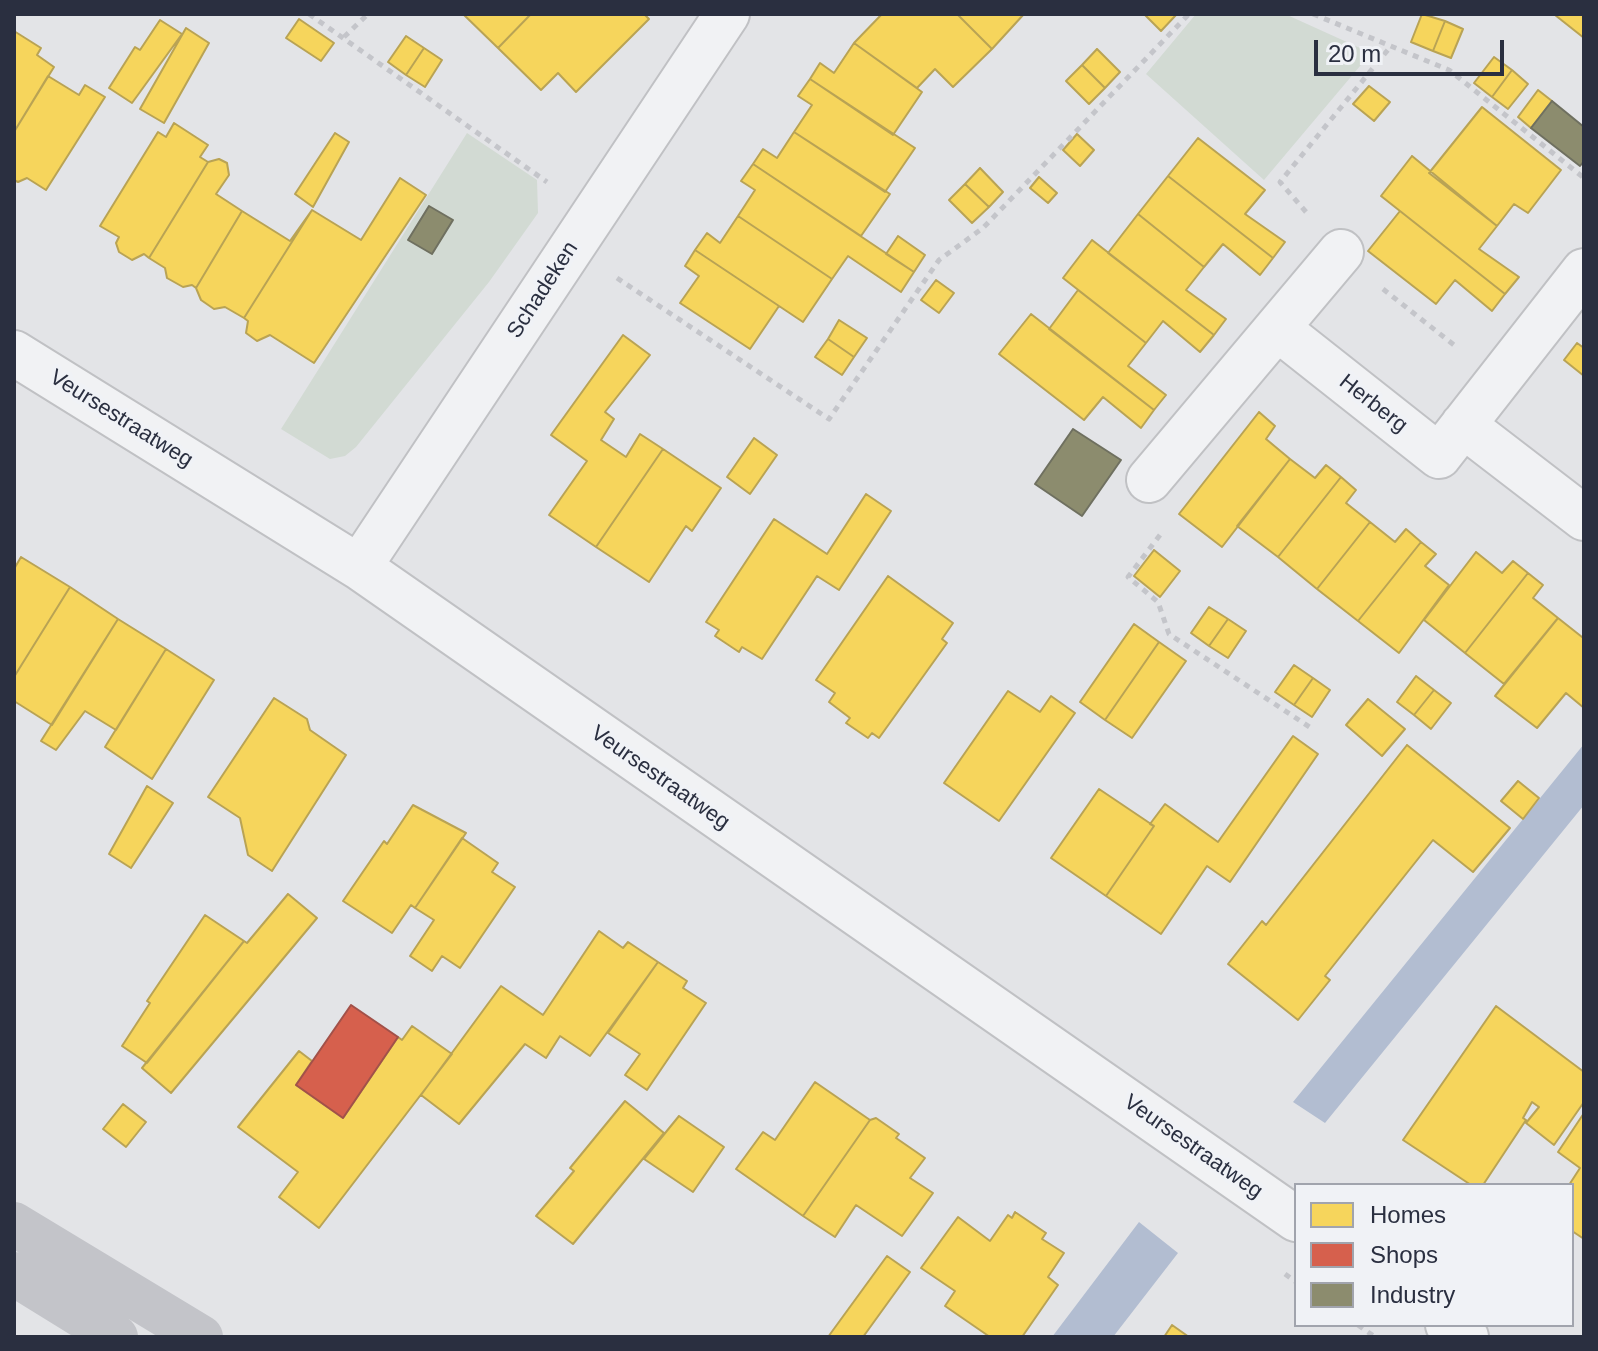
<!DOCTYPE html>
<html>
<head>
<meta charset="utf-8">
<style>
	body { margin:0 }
	#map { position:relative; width:1598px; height:1351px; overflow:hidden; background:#e3e4e7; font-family:Arial,sans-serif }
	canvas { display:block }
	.frame { position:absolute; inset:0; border:16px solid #2a2f40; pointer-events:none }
	.legend { position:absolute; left:1294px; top:1183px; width:280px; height:144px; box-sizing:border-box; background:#f0f2f6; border:2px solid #a1a4ad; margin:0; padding:10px 14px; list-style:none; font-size:24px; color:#2a2f40 }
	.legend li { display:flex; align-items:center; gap:16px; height:40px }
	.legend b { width:40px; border:2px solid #a1a4ad }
	.scale { position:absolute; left:1314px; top:40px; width:190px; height:36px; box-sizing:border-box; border:4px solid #2a2f40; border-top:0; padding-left:10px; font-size:24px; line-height:28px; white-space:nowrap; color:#2a2f40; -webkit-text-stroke:6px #f0f2f6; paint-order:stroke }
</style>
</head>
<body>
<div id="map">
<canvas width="1598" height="1351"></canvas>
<div class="frame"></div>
<ul class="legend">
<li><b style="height:22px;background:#f6d55c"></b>Homes</li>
<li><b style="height:22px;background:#d6604d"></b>Shops</li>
<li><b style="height:22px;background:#8c8c6e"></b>Industry</li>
</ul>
<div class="scale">20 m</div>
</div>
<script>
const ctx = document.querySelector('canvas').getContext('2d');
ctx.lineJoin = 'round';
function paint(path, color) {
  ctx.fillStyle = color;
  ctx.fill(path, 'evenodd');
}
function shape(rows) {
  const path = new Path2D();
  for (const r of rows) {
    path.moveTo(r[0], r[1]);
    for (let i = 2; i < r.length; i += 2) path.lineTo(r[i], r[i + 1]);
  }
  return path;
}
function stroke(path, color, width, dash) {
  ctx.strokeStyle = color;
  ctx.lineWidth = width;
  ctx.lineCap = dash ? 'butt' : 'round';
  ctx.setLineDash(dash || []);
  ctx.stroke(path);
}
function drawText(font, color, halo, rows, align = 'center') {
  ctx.font = font + ' Arial,sans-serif';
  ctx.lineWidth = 8;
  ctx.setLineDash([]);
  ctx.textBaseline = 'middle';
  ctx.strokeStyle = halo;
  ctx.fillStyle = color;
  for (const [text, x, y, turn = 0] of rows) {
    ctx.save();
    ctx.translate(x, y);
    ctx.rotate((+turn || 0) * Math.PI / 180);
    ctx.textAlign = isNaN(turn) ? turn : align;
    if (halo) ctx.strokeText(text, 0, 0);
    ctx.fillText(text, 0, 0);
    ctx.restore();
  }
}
const green = shape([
	[1196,14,1285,14,1371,53,1264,180,1146,74],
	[467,133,537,180,538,213,489,282,356,447,345,456,330,459,281,429]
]);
const water = shape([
	[1584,744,1584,805,1325,1123,1293,1102],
	[1139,1222,1178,1253,1113,1337,1052,1337]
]);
const homes = shape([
	[463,14,531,14,498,48,463,14],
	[531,14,644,14,649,19,576,92,558,73,541,90,498,48,531,14],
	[882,14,957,14,992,49,953,87,935,69,917,88,854,43,882,14],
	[957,14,1024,14,992,49,957,14],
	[1144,14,1175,14,1176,15,1161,31,1144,14],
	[1422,14,1445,21,1433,51,1411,42,1422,14],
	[1584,14,1584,38,1555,15,1555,14,1584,14],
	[299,19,334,43,321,61,286,38,299,19],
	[160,20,182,34,132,103,109,88,135,47,140,50,160,20],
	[1445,21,1463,29,1451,58,1433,51,1445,21],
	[186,28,209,43,164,123,140,109,186,28],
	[14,31,41,48,37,55,54,67,14,132,14,31],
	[406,36,424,48,406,75,388,62,406,36],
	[854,43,922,92,893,135,810,79,820,63,834,73,854,43],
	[424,48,442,60,425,87,406,75,424,48],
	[1097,49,1120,72,1105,88,1082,65,1097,49],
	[1494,57,1512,70,1492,97,1474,83,1494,57],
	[1082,65,1105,88,1089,104,1066,81,1082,65],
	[1512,70,1528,84,1508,109,1492,97,1512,70],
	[48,76,79,95,85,85,105,97,46,190,27,178,18,182,14,180,14,132,48,76],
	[810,79,915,148,885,192,794,132,812,105,798,96,810,79],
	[1369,86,1390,102,1374,121,1353,104,1369,86],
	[1538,90,1552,101,1531,128,1518,117,1538,90],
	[1482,107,1561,170,1528,213,1514,204,1497,226,1429,173,1482,107],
	[174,123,208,145,200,157,208,162,149,258,144,254,132,260,119,252,116,243,119,237,100,226,158,132,166,137,174,123],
	[794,132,890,194,861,236,753,164,763,149,777,158,794,132],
	[335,133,349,142,313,207,295,194,335,133],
	[1077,134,1094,150,1080,166,1063,150,1077,134],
	[1198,138,1265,190,1245,214,1285,242,1273,258,1168,176,1198,138],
	[1412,156,1497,226,1479,249,1519,277,1505,294,1381,196,1412,156],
	[219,159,227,163,229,175,216,194,242,211,196,288,192,285,183,287,167,278,165,268,149,258,208,162,219,159],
	[753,164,914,272,901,292,848,256,832,279,738,216,755,190,741,181,753,164],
	[980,168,1003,192,989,207,965,184,980,168],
	[1168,176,1273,258,1260,275,1223,244,1204,267,1138,214,1168,176],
	[1039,177,1057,193,1048,203,1030,188,1039,177],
	[400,178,426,195,314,363,270,335,257,341,246,333,248,321,244,318,312,210,361,240,400,178],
	[965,184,989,207,972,223,949,200,965,184],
	[312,210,244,318,225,307,214,309,201,300,196,288,242,211,290,241,312,210],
	[1400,211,1505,294,1492,311,1455,280,1436,304,1368,251,1400,211],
	[1138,214,1204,267,1186,290,1226,319,1214,335,1108,253,1138,214],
	[738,216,832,279,803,322,695,250,707,233,720,243,738,216],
	[898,236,925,255,914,272,886,254,898,236],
	[1092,240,1214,335,1200,352,1163,321,1146,343,1063,278,1092,240],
	[695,250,779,306,750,349,680,303,699,276,685,266,695,250],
	[936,280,954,293,939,313,921,300,936,280],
	[1078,290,1146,343,1128,366,1166,395,1154,410,1049,329,1078,290],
	[1031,314,1154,410,1141,428,1103,397,1084,420,999,354,1031,314],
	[839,320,867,338,854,357,828,339,839,320],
	[623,335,650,355,605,412,614,419,601,440,626,457,640,434,663,449,596,547,549,515,587,461,551,435,623,335],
	[828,339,854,357,842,375,815,357,828,339],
	[1577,343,1584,348,1584,376,1564,360,1577,343],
	[1259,412,1275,426,1266,439,1290,459,1222,547,1179,514,1259,412],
	[754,438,777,455,750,494,727,477,754,438],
	[663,449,721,488,692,531,686,526,649,582,596,547,663,449],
	[1290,459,1315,478,1326,465,1341,477,1278,557,1237,526,1290,459],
	[1341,477,1356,490,1346,503,1370,522,1317,589,1278,557,1341,477],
	[866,494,891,511,839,590,817,576,762,659,742,647,739,652,715,636,719,630,706,622,774,519,827,554,866,494],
	[1370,522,1395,542,1406,529,1421,542,1358,621,1317,589,1370,522],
	[1421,542,1436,554,1425,566,1449,585,1399,653,1358,621,1421,542],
	[1154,550,1180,571,1160,597,1134,576,1154,550],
	[1476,552,1502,573,1513,561,1528,573,1465,653,1424,620,1476,552],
	[21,557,70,587,14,677,14,569,21,557],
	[1528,573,1543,585,1533,598,1558,618,1504,684,1465,653,1528,573],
	[888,576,953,623,942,639,947,643,879,738,872,733,868,738,846,723,850,718,829,702,835,693,816,680,888,576],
	[70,587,118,619,52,725,14,701,14,677,70,587],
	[1209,607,1228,619,1209,646,1191,633,1209,607],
	[1558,618,1582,637,1584,635,1584,708,1566,693,1537,728,1495,696,1558,618],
	[118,619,166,649,116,730,85,711,56,750,41,741,118,619],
	[1228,619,1246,631,1228,658,1209,646,1228,619],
	[1134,624,1159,642,1105,720,1080,702,1134,624],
	[1159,642,1186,661,1132,738,1105,720,1159,642],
	[166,649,214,680,152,779,105,747,166,649],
	[1294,665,1313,678,1294,705,1275,692,1294,665],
	[1416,676,1434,690,1414,715,1397,702,1416,676],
	[1313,678,1330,690,1312,717,1294,705,1313,678],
	[1434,690,1451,703,1431,729,1414,715,1434,690],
	[1008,691,1040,712,1051,696,1075,713,999,821,944,783,1008,691],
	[274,698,307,719,310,730,346,755,272,871,248,855,240,818,208,797,274,698],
	[1368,699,1405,729,1382,756,1346,725,1368,699],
	[1293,736,1318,754,1230,882,1207,866,1161,934,1106,896,1154,826,1150,824,1165,804,1218,842,1293,736],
	[1407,745,1510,828,1473,872,1433,840,1325,976,1330,980,1298,1020,1228,964,1262,921,1266,925,1407,745],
	[1518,781,1539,798,1523,819,1501,801,1518,781],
	[147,786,173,803,131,868,109,854,147,786],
	[1099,789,1154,826,1106,896,1051,858,1099,789],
	[413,805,466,833,415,908,411,905,392,933,343,901,384,841,387,844,413,805],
	[462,838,498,863,492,872,515,887,460,968,442,956,432,971,410,956,434,920,415,908,462,838],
	[288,894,317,918,171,1093,142,1068,244,941,247,943,288,894],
	[205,915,244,941,147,1063,122,1046,150,1003,147,1001,205,915],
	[599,931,623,948,628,942,658,962,590,1056,560,1036,546,1058,525,1044,459,1124,421,1095,501,986,543,1015,599,931],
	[658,962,687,981,683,988,706,1003,647,1090,625,1075,640,1054,608,1033,658,962],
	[1496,1006,1584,1072,1584,1102,1554,1145,1526,1123,1539,1107,1532,1102,1523,1118,1526,1120,1483,1185,1471,1185,1403,1140,1496,1006],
	[412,1026,452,1054,319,1228,279,1197,298,1172,238,1127,299,1051,312,1061,296,1085,343,1118,398,1037,402,1040,412,1026],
	[815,1082,870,1120,803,1216,736,1169,763,1132,775,1140,815,1082],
	[625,1101,664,1133,573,1244,536,1216,574,1171,570,1168,625,1101],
	[123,1104,146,1122,126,1147,103,1129,123,1104],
	[1584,1113,1584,1239,1572,1231,1572,1185,1569,1185,1580,1168,1558,1152,1584,1113],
	[679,1116,724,1147,693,1192,644,1159,679,1116],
	[876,1118,899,1134,896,1138,925,1158,910,1178,933,1193,902,1236,856,1205,835,1237,803,1216,870,1120,876,1118],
	[1015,1212,1046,1233,1042,1239,1064,1253,1048,1277,1058,1285,1022,1337,990,1337,945,1306,955,1291,921,1268,958,1217,990,1241,1008,1215,1012,1218,1015,1212],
	[887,1256,910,1272,863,1337,828,1337,887,1256],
	[1172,1325,1189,1337,1164,1337,1172,1325]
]);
const shops = shape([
	[351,1005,398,1037,343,1118,296,1085,351,1005]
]);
const industry = shape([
	[1552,101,1584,127,1584,161,1580,166,1531,128,1552,101],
	[429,206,453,220,432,254,408,240,429,206],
	[1073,429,1121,460,1082,516,1035,484,1073,429]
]);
const path = shape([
	[309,14,547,182],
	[1313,14,1449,70,1584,178],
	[344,37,368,14],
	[1306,212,1280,182,1391,46],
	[617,278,829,419,939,260,983,228,1189,14],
	[1383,289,1454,345],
	[1160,535,1128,577,1158,602,1169,634,1311,728],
	[1285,1274,1296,1282],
	[1358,1325,1375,1337]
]);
const street = shape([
	[1277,328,1439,456,1584,271],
	[14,353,359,567,1296,1219],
	[1463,425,1584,518],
	[1149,480,1341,252],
	[359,567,727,14],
	[1448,1325,1466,1337]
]);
const secondary = shape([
	[14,1224,201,1337],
	[14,1274,116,1337]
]);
const streetNames = [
	["Schadeken",543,290,-57],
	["Herberg",1373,404,38],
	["Veursestraatweg",121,419,32],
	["Veursestraatweg",660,778,35],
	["Veursestraatweg",1193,1147,35]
];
paint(green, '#d2dad3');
paint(water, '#b2bdd1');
paint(homes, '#f6d55c');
stroke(homes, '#b9a354', 2);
paint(shops, '#d6604d');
stroke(shops, '#a25149', 2);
paint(industry, '#8c8c6e');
stroke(industry, '#6f7060', 2);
stroke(street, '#c0c1c4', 48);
stroke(path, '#c4c5ca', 5, [6, 6]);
stroke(street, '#f1f2f4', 44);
stroke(secondary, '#c3c4c9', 44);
drawText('22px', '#2a2f40', '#f0f2f6', streetNames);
</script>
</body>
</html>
